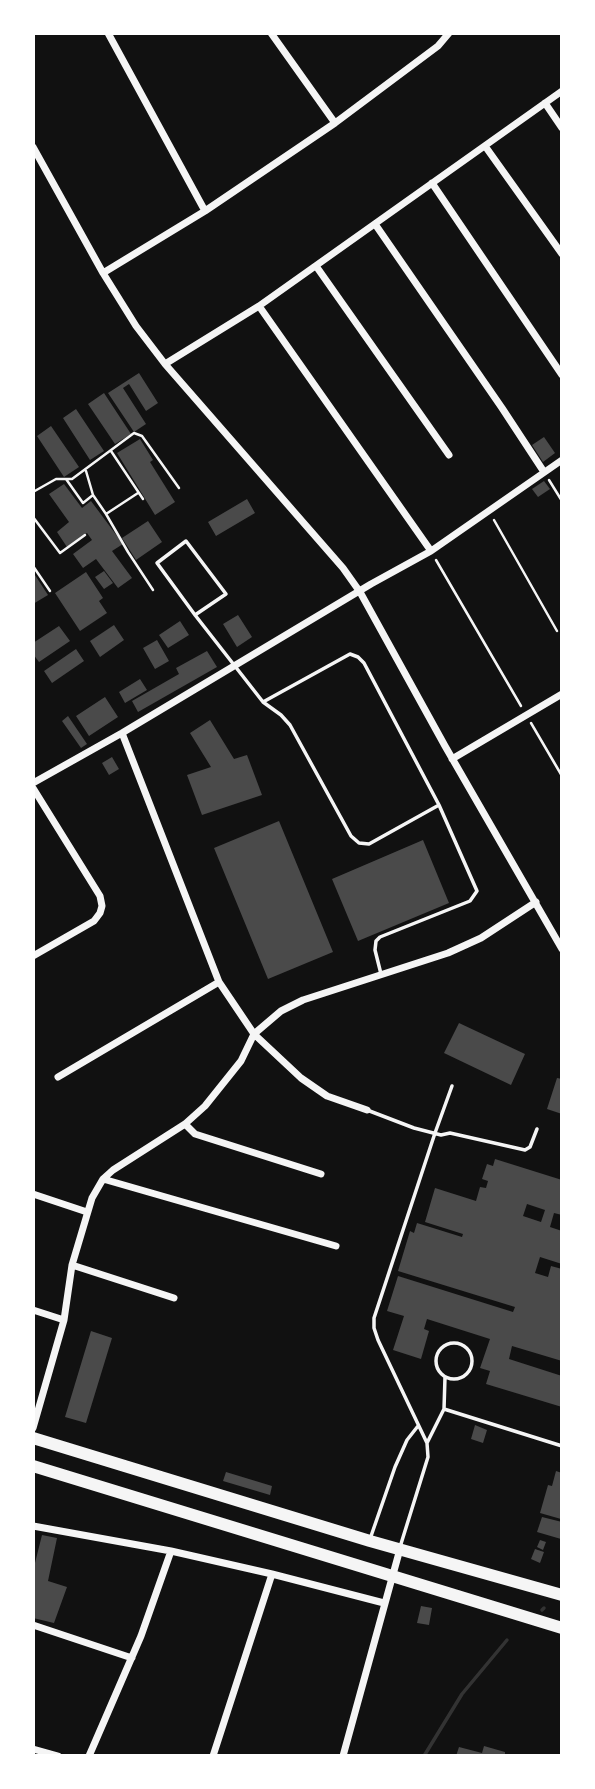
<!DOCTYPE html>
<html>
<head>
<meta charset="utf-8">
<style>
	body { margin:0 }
	#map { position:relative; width:595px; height:1789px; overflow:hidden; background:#111; font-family:"Varela Round",sans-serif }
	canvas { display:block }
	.frame { position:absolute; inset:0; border:35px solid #fff; pointer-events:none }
</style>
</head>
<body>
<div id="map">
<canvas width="595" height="1789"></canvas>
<div class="frame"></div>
</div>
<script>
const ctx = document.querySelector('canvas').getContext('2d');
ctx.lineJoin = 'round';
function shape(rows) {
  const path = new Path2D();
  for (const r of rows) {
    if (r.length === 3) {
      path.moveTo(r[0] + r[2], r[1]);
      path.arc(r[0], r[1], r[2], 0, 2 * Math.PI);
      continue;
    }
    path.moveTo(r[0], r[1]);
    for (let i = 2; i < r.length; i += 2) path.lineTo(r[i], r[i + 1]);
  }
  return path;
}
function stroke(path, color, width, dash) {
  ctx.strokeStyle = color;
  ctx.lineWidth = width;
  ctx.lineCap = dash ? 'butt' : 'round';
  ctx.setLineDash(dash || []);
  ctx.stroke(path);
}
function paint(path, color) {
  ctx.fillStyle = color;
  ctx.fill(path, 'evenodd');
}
const stream = shape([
	[542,1610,544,1608],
	[424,1756,462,1694,507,1640]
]);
const building = shape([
	[139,373,158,403,146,411,129,384,123,388,146,424,134,432,108,393],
	[104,393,131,434,115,444,88,404],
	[76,409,104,451,90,460,63,418],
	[51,426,79,467,64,477,37,436],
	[544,437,555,453,543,462,532,445],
	[140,439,153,460,150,462,175,502,155,515,117,453],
	[544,481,550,489,538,497,532,489],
	[64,484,82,508,91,501,123,544,112,551,132,578,118,588,96,559,83,568,73,554,92,540,87,533,67,547,57,532,69,522,49,494],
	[247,499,255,513,216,536,208,522],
	[148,521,162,542,136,560,122,538],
	[104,571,113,583,104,589,95,577],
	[33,572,48,595,33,604],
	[86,572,103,598,99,601,107,613,80,631,55,593],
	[238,615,252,637,237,647,223,624],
	[180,621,189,635,168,648,159,635],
	[114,625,124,640,100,657,90,641],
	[59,626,70,641,39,662,33,654,33,643],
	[157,640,169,661,155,669,143,648],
	[76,649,84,661,52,683,44,671],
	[207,651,217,667,138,712,132,701,179,674,176,668],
	[140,679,147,690,125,703,119,692],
	[105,697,118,717,89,736,76,716],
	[68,716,87,744,81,748,62,721],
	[210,720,234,759,247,755,262,795,202,815,187,775,211,767,190,733],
	[112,757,119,769,109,775,102,763],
	[279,821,333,952,268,979,214,848],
	[423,840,449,903,358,941,332,879],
	[459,1023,525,1054,511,1085,444,1053],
	[557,1078,562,1079,562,1114,547,1109],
	[495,1159,562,1180,562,1215,554,1213,550,1227,562,1231,562,1264,540,1257,535,1273,548,1277,551,1266,562,1269,562,1361,512,1346,509,1359,562,1376,562,1407,486,1384,490,1371,480,1368,490,1339,427,1319,424,1329,429,1331,421,1359,393,1350,404,1316,387,1311,398,1276,513,1312,515,1307,398,1271,410,1231,414,1233,417,1223,462,1237,463,1234,425,1222,435,1188,476,1201,480,1187,486,1188,488,1181,482,1179,487,1164,493,1166],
	[527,1204,545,1210,541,1222,523,1216],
	[91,1331,112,1338,86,1423,65,1417],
	[475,1425,487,1430,483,1443,471,1439],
	[556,1471,562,1473,561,1519,540,1513,548,1485,552,1486],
	[226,1472,272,1486,270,1495,223,1481],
	[542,1517,562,1522,561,1539,537,1532],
	[42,1535,57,1538,48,1581,67,1587,54,1623,33,1618,33,1571],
	[540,1540,546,1542,543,1550,537,1547],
	[535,1549,544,1552,540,1563,531,1559],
	[421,1606,432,1608,429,1625,417,1623],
	[484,1746,505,1752,505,1756,456,1756,459,1747,482,1753]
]);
const path = shape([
	[111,451,143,499],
	[66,479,83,503,93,495,86,471],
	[549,480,562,501],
	[33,492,56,479,72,479,134,433,142,436,179,488],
	[93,495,106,514,128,552,153,590],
	[106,514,138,493],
	[33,517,60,553,85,535],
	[494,520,557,631],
	[436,560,521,706],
	[33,566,50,591],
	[531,723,562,776]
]);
const service = shape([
	[195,615,226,594,186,541,157,563,195,615,263,702,281,715,290,725,351,836,359,843,369,844,439,805],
	[263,702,350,654,358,657,364,663,439,805,477,891,470,901,380,937,376,941,375,950,381,974],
	[367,1110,414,1128,441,1135,450,1133,525,1150,530,1147,537,1129],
	[454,1361,18],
	[444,1409,562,1446],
	[427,1443,444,1409,445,1377],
	[370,1539,395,1467,407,1440,418,1426],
	[400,1547,428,1457,427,1443,378,1340,374,1328,374,1318,435,1133,452,1086]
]);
const minor = shape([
	[108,33,205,211],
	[271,33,335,123],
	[545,103,562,128],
	[485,146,562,254],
	[33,147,103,273,136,326,165,364,343,568,360,592,445,746,562,949],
	[432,183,562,375],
	[375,224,502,408,544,472],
	[316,266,449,455],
	[103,273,205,211,335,123,438,46,449,33],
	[259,306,431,551],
	[165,364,259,306,562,91],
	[122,733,219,982,254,1034,301,1078,327,1096,367,1110],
	[452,759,562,694],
	[33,783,122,733,371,584,431,551,562,460],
	[33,788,100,896,102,906,100,913,94,921,33,956],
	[58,1077,219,982],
	[185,1124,195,1134,321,1174],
	[103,1179,336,1246],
	[33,1194,87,1212],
	[72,1265,174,1298],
	[33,1310,64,1320],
	[33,1428,64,1320,72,1265,92,1198,103,1179,113,1170,185,1124,205,1106,241,1061,254,1034,281,1011,303,1000,448,953,481,938,536,902],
	[33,1526,171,1551,272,1574,384,1603],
	[33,1625,132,1658],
	[33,1749,58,1756],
	[89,1756,141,1636,171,1551],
	[213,1756,272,1574],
	[343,1756,400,1549]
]);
const primary = shape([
	[33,1438,370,1541,562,1595],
	[33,1466,562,1628]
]);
stroke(stream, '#333', 3.5);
paint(building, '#4a4a4a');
stroke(path, '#f5f5f5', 2.5);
stroke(service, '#f5f5f5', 3.5);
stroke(minor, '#f5f5f5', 7);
stroke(primary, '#f5f5f5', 12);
</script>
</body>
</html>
